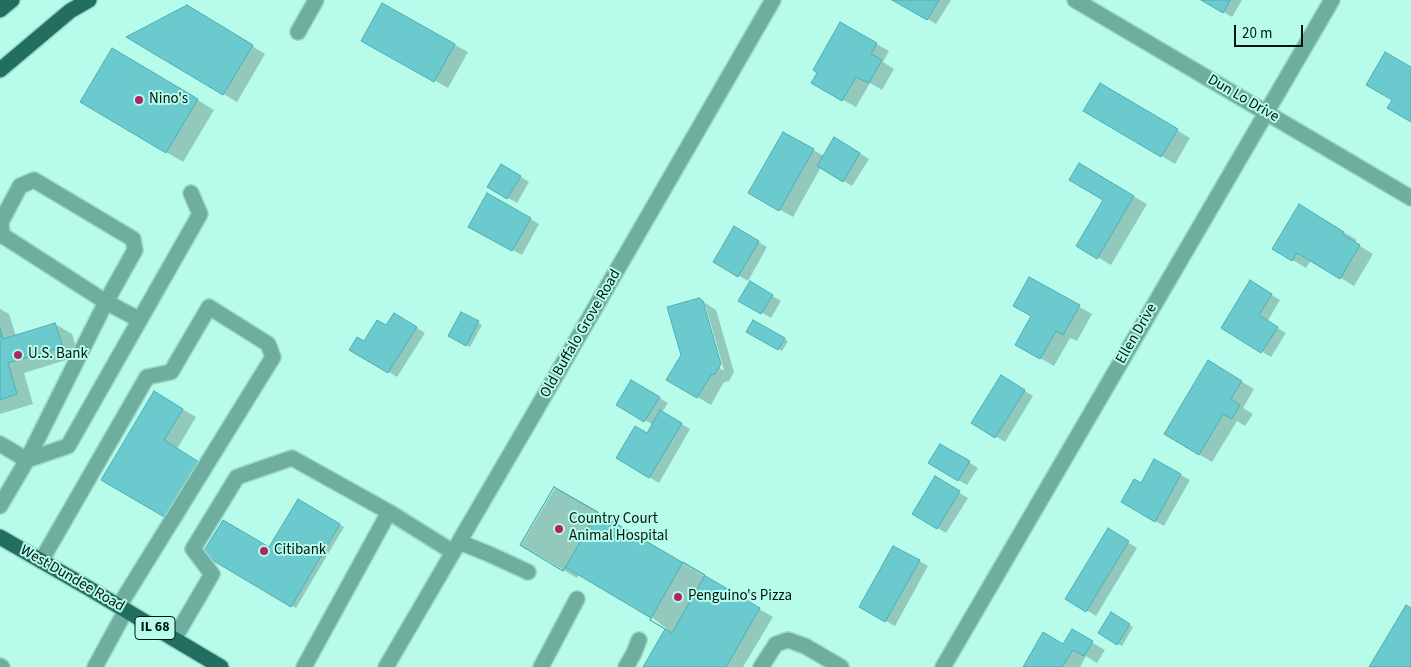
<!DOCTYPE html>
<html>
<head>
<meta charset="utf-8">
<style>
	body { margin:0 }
	#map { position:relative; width:1411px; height:667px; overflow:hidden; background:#b7fceb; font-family:"Source Sans 3",sans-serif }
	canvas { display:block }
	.scale { position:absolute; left:1234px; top:25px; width:69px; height:22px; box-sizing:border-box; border:2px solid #001510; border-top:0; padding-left:6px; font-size:15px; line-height:18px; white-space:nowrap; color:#001510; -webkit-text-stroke:4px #b7fceb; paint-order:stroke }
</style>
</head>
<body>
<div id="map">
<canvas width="1411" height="667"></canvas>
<div class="scale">20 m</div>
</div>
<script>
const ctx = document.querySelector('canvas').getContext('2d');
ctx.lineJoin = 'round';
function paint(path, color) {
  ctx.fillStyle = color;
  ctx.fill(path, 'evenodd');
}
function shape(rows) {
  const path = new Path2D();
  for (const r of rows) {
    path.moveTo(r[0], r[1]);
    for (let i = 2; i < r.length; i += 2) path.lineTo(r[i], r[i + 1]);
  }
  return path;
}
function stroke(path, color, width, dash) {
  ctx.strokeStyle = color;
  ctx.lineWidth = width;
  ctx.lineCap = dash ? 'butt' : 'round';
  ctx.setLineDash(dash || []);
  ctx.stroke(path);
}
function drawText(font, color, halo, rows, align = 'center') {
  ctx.font = font + ' "Source Sans 3",sans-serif';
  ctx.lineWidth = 4;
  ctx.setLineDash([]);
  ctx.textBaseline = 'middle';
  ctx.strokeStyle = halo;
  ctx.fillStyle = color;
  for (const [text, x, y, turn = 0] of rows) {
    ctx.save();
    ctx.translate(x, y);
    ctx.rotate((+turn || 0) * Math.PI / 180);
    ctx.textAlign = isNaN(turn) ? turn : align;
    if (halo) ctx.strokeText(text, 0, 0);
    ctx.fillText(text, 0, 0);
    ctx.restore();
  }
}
const shadow = shape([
	[895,0,951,0,936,24],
	[1203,0,1242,0,1232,17],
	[382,4,468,52,448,88,362,40],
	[201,15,265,54,237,102,129,38],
	[841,24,889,51,883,62,894,69,882,90,870,83,856,107,812,83],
	[130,59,214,110,183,162,82,101],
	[1100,85,1190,138,1175,164,1085,110],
	[784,133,824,156,835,138,869,159,852,186,821,167,793,217,750,193],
	[502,165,529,182,517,203,489,187],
	[1079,165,1147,204,1111,265,1078,246,1105,200],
	[488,194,539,224,522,255,470,226],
	[1313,214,1357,240,1355,243,1373,254,1354,286,1311,260,1306,268,1274,249],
	[734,228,767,247,748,281,714,261],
	[1030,279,1092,314,1077,341,1070,338,1054,366,1017,345,1033,316],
	[1251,282,1280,300,1267,322,1286,333,1271,357,1222,328],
	[751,283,781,301,771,318,740,300],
	[699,299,716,310,734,372,729,381,724,382,711,405,667,379,682,355],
	[703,307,706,307,724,370,721,370],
	[0,309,9,314,16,336,55,324,72,334,79,356,24,373,33,404,0,414],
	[394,314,425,333,397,377,351,349,365,343,386,327],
	[462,314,482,325,470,347,450,335],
	[754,322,788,341,782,351,748,332],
	[1209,362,1254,389,1243,408,1253,414,1245,426,1237,421,1212,462,1165,434],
	[632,381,668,403,662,412,690,429,659,483,617,458,647,435,653,425,618,404],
	[1010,382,1033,396,1005,442,973,422],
	[155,393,196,417,177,449,212,470,180,525,103,479],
	[941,445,978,468,967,485,930,463],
	[1155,461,1190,480,1164,526,1123,502,1141,485],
	[935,478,968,498,946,533,914,514],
	[555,488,773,617,743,667,644,667,667,629,653,618,579,574,577,578,521,545],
	[298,500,344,527,296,608,204,554,270,549],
	[1108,530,1137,548,1096,616,1067,598],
	[894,547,928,566,895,626,861,607],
	[1111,614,1133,627,1122,646,1099,633],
	[1072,631,1105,650,1097,663,1086,656,1080,667,1024,667,1063,645]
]);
const building = shape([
	[892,0,939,0,927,20,892,0],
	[1201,0,1230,0,1223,13,1201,0],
	[382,3,455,44,434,82,361,41,382,3],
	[187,5,253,45,223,95,126,37,187,5],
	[840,22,877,43,871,54,882,60,869,83,856,77,842,101,811,83,817,73,813,70,840,22],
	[112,48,198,99,166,153,80,102,112,48],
	[1385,52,1411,67,1411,122,1387,108,1392,100,1366,85,1385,52],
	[1100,83,1178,129,1161,157,1083,111,1100,83],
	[783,132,814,149,779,211,748,193,783,132],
	[834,137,860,153,843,182,817,166,834,137],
	[1079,163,1134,196,1097,259,1076,246,1103,200,1069,180,1079,163],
	[501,164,521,176,507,199,487,187,501,164],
	[487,193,531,218,512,251,468,227,487,193],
	[1299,204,1344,232,1342,234,1360,245,1340,279,1297,253,1292,261,1272,249,1299,204],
	[734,226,759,241,738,277,713,262,734,226],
	[1029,277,1080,305,1063,335,1056,331,1040,359,1015,345,1031,316,1013,306,1029,277],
	[1250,280,1272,294,1259,315,1278,327,1261,353,1221,328,1250,280],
	[750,281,773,295,761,314,738,301,750,281],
	[699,298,703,301,721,364,715,374,711,375,697,398,666,380,681,355,667,307,699,298],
	[461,312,479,321,466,346,448,336,461,312],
	[394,313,417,327,388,373,349,350,357,337,364,341,377,320,386,325,394,313],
	[753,320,785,338,778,350,746,332,753,320],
	[55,323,63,347,8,363,17,394,0,400,0,328,3,339,55,323],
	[1208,360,1242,381,1231,399,1240,405,1232,419,1223,414,1199,455,1164,434,1208,360],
	[1001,375,1025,390,995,438,971,423,1001,375],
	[631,380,660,397,644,422,616,405,631,380],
	[154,391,183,409,164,440,199,462,166,518,101,480,154,391],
	[660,410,682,423,649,478,616,458,635,426,647,433,660,410],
	[940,444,970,461,958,481,928,463,940,444],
	[1154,459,1181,474,1155,522,1121,502,1134,479,1141,483,1154,459],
	[935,476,960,491,937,529,912,514,935,476],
	[554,487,598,512,563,571,520,545,554,487],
	[554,487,760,608,726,667,643,667,665,629,650,620,651,618,565,567,563,571,520,545,554,487],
	[298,499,340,524,291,607,202,554,223,520,269,547,298,499],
	[1108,528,1129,541,1086,612,1065,599,1108,528],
	[893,546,920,560,885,622,859,607,893,546],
	[683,562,705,575,672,633,650,620,683,562],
	[1406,605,1411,608,1411,667,1369,667,1406,605],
	[1111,612,1130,624,1117,645,1098,633,1111,612],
	[1072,629,1093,641,1084,656,1073,650,1062,667,1023,667,1043,632,1063,644,1072,629]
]);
const minor = shape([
	[1075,0,1411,198],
	[298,32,316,0],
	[2,235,1,222,20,186,34,180,133,239,135,250,106,302,27,460],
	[0,236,2,235,106,302,140,320],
	[0,444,27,460,0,506],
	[27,460,68,446,200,214,191,193],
	[459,542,489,554,528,572],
	[41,561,147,377,171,372,209,307,268,344,273,357,119,606],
	[174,639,212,574,193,549,237,477,292,458,389,512],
	[0,666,2,667],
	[95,667,126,610],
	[304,667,389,512,453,552],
	[386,667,532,417,773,0],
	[541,667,577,599],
	[626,667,634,653,639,640],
	[761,667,776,644,788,640,805,646,841,667],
	[943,667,1332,0]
]);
const major = shape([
	[0,10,12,0],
	[0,70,70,11,89,0],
	[0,537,90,589,221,667]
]);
const markers = [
	[139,100,5,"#af2464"],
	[18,355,5,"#af2464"],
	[559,529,5,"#af2464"],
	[264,551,5,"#af2464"],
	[678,597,5,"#af2464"]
];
const shields = [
	[155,628,40]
];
const shieldNames = [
	["IL 68",155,628]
];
const streetNames = [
	["Dun Lo Drive",1243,99,30],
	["Old Buffalo Grove Road",581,334,-60],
	["Ellen Drive",1137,334,-60],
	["West Dundee Road",72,579,30]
];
const poiNames = [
	["Nino's",149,100],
	["U.S. Bank",28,355],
	["Country Court",569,520],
	["Animal Hospital",569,537],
	["Citibank",274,551],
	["Penguino's Pizza",688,597]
];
paint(shadow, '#0003');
paint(building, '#6bcacd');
stroke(building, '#4eaeb2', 1);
stroke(minor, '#9ad7c8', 18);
stroke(major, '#9ad7c8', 18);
stroke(minor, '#6fae9f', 15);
stroke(major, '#226f61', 15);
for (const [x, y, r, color] of markers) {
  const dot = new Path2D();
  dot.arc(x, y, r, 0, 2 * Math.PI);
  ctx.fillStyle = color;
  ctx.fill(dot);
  stroke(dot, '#b7fceb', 2);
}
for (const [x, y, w] of shields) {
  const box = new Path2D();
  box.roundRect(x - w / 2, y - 11.5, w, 23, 4);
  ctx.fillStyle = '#b7fceb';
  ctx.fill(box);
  stroke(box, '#001510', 1);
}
drawText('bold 14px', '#001510', null, shieldNames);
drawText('15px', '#001510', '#b7fceb', streetNames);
drawText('15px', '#001510', '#b7fceb', poiNames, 'left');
</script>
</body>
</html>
